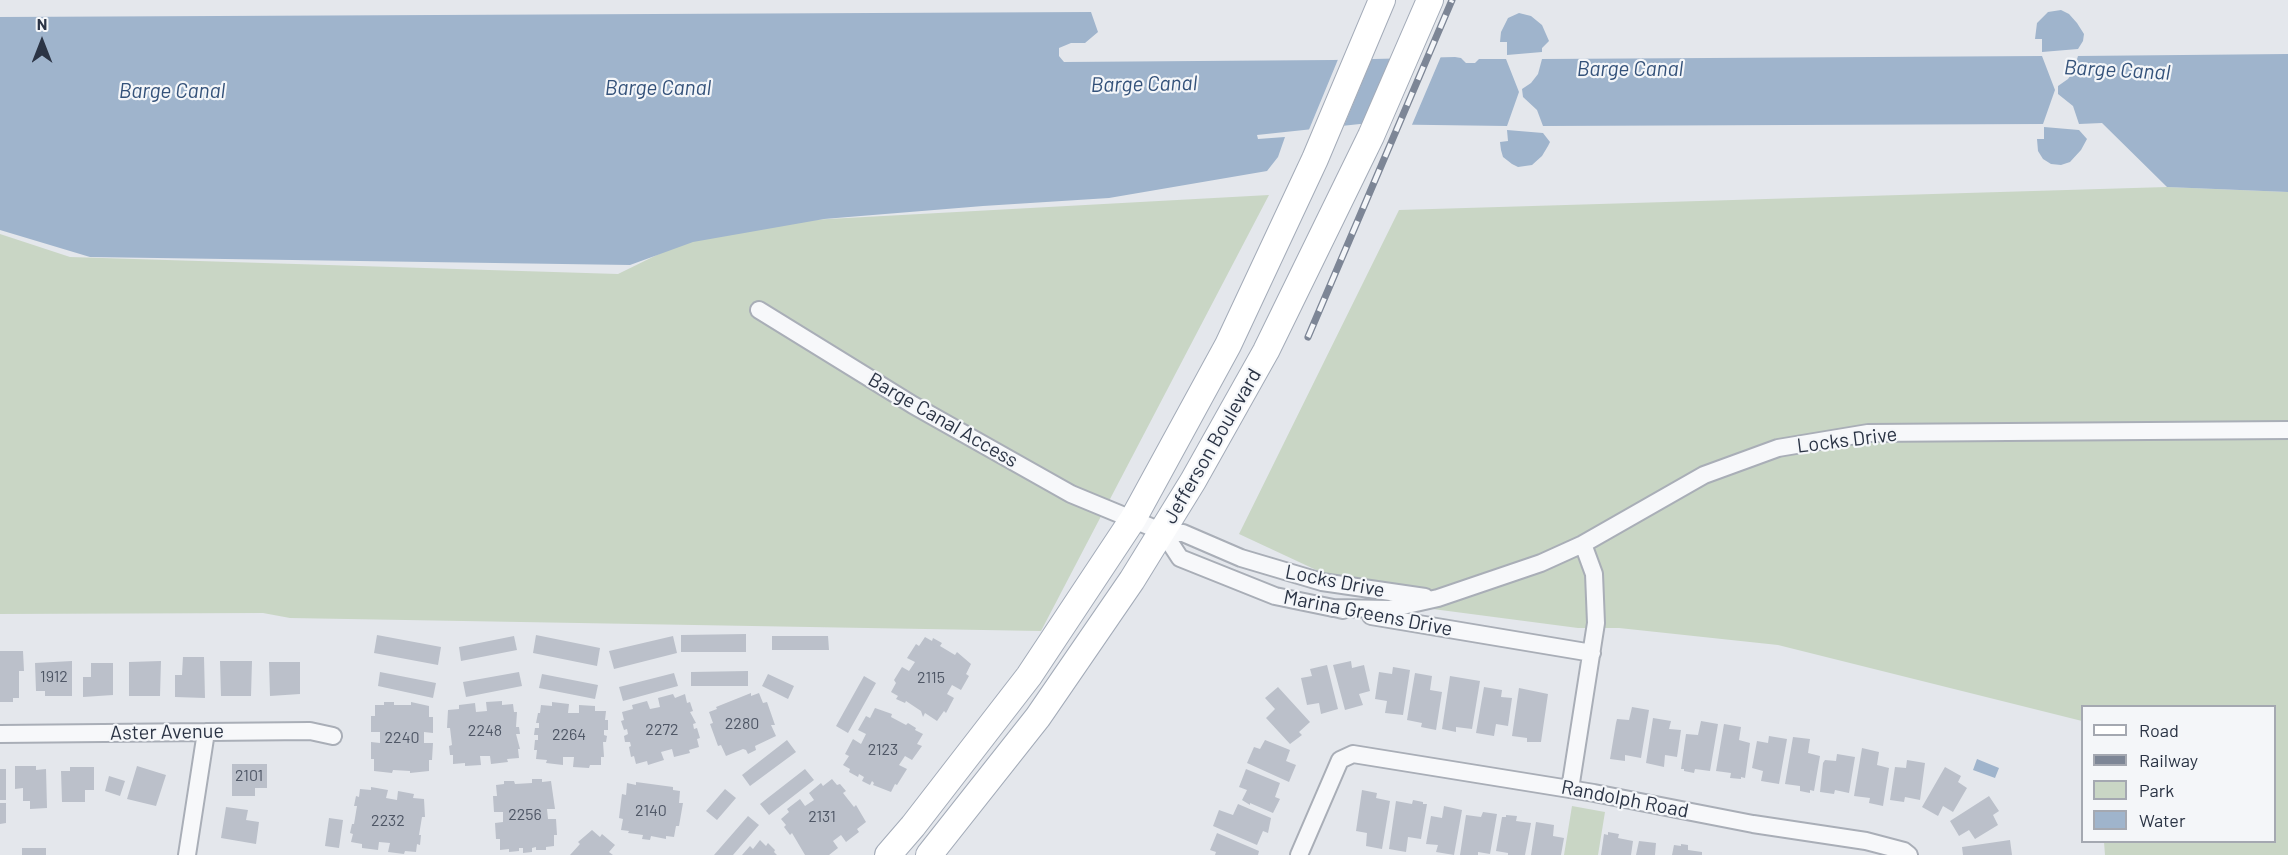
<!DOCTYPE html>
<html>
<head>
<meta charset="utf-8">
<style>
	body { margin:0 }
	#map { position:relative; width:2288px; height:855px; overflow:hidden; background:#e4e7ec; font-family:Barlow,sans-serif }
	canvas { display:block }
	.legend { position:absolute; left:2081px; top:705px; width:195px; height:138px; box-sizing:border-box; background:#f4f6f9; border:2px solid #a4a8b1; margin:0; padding:8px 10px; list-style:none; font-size:18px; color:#2b3445 }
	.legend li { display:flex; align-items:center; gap:12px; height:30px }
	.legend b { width:30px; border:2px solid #a4a8b1 }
	.north { position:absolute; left:12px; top:12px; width:60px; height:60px; -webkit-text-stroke:4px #f4f6f9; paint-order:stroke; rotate:0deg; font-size:16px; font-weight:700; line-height:24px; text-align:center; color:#2b3445 }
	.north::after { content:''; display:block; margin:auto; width:21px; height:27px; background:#2b3445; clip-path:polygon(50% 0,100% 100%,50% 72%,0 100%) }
</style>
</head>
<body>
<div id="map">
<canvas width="2288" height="855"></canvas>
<ul class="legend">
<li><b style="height:8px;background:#fff"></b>Road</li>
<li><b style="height:8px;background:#7d8696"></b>Railway</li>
<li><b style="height:16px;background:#c9d6c5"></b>Park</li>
<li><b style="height:16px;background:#9fb4cc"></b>Water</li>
</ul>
<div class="north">N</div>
</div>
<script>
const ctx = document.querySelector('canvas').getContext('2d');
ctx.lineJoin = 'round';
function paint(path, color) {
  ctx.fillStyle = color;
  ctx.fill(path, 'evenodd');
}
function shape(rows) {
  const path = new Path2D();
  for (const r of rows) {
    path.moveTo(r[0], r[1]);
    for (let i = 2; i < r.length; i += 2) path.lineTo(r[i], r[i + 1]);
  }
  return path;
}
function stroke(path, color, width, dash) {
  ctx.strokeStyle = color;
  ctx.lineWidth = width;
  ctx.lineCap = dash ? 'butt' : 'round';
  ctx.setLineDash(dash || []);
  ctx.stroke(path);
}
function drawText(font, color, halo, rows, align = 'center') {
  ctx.font = font + ' Barlow,sans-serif';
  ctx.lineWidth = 4.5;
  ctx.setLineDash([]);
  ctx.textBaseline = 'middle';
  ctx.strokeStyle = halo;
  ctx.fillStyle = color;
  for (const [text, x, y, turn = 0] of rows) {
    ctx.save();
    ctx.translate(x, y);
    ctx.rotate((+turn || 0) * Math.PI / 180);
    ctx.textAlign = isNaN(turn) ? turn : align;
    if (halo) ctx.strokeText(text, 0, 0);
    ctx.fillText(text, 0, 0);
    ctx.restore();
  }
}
const green = shape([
	[2167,187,2288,192,2288,855,2105,855,2104,842,2274,842,2274,706,2082,706,2082,721,1778,645,1619,628,1578,628,1387,603,1239,534,1399,210],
	[1269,195,1041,631,290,618,263,613,0,614,0,234,70,257,618,274,718,225],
	[1572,806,1605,812,1598,855,1564,855]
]);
const water = shape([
	[2061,10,2069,14,2077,23,2084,34,2083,41,2078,49,2042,52,2042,39,2035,39,2037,23,2048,12],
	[1091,12,1098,32,1085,43,1071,43,1059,48,1059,56,1064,62,1333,60,1455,57,1461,58,1466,63,1475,63,1479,59,1506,59,1519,92,1507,126,1360,124,1257,135,1258,139,1285,137,1278,157,1267,171,1109,198,983,206,824,219,693,242,630,265,90,257,0,230,0,17],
	[1519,13,1531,16,1542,25,1549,41,1542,48,1542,52,1507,55,1507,42,1500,42,1501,32,1508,18],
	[2288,54,2288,192,2167,187,2102,123,2079,124,2073,106,2058,94,2058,86,2068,79,2073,72,2078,56],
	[2042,56,2055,90,2043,124,1543,126,1537,110,1523,97,1522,89,1531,83,1538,74,1542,59],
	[2044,127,2079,130,2087,139,2081,150,2070,162,2061,165,2051,164,2043,159,2038,151,2037,139,2044,139],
	[1507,130,1543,133,1550,142,1548,146,1542,156,1532,165,1518,167,1512,164,1503,157,1501,150,1500,142,1508,141],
	[1977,759,1999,768,1995,778,1973,770]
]);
const pier = shape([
	[1442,54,1411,127,1363,127,1393,56],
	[1373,56,1343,128,1308,132,1339,57]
]);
const building = shape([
	[746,634,746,652,681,652,681,635],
	[377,635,441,647,438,665,374,653],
	[536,635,600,648,597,666,533,653],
	[514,636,517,650,461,661,459,647],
	[673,636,677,653,614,669,609,651],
	[772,636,828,636,829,650,772,650],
	[925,637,932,641,933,638,942,643,940,646,955,655,957,652,971,664,966,674,969,676,961,690,952,685,947,694,954,698,946,713,944,711,937,721,925,713,923,717,921,711,906,701,905,703,896,699,898,696,891,692,896,683,894,680,902,667,909,671,915,662,907,658,916,644,919,646],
	[0,651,23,651,24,671,19,671,19,698,13,698,13,702,0,702],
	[183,657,204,657,205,698,175,697,175,675,182,675],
	[72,661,72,696,45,696,45,691,36,691,35,663],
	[161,661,160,696,129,696,129,662],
	[220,661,252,661,251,696,221,696],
	[1351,661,1352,668,1364,665,1370,691,1359,694,1363,705,1345,710,1333,665],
	[269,662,300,662,300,694,270,696],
	[91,663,113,663,113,695,83,697,83,677,91,677],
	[1327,665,1338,709,1321,714,1319,703,1307,705,1301,678,1312,676,1310,669],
	[1393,667,1410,670,1403,715,1385,713,1387,701,1375,699,1379,672,1392,674],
	[748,671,748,686,691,686,691,672],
	[380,672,436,683,433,698,378,686],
	[519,672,522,686,466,697,463,682],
	[674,673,678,686,623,701,619,687],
	[1415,673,1432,676,1430,690,1442,692,1436,730,1421,727,1422,723,1407,720],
	[542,674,598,685,595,699,539,688],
	[768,674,794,686,788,699,762,686],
	[864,676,876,683,848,733,836,726],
	[1450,676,1480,681,1472,729,1456,727,1456,732,1442,729],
	[1278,687,1310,722,1299,732,1302,735,1290,744,1266,718,1275,709,1265,698],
	[1484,687,1502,690,1501,697,1512,698,1508,726,1496,724,1494,736,1476,733],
	[1519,688,1548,694,1541,742,1527,742,1527,738,1512,736],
	[751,693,751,696,759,693,763,703,767,702,775,725,771,725,776,736,755,746,756,750,748,754,746,750,743,749,726,756,721,745,718,746,710,724,713,723,709,712,717,709,716,707],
	[673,694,675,698,685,694,687,703,690,702,693,711,690,712,696,723,693,724,694,729,697,728,700,738,697,739,699,747,689,750,690,753,674,757,672,749,661,752,664,760,648,765,647,761,636,764,634,756,631,757,629,747,631,746,630,742,625,742,624,736,628,734,627,729,624,730,621,721,624,720,622,712,633,709,632,705,647,701,650,709,660,707,658,698],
	[502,701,502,705,513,704,514,712,517,712,516,727,519,727,520,734,516,734,520,749,518,749,519,758,507,759,508,762,491,764,490,756,480,756,481,765,465,766,465,763,453,764,453,755,450,755,449,746,452,745,450,728,447,728,448,710,459,709,459,705,475,703,476,712,487,711,486,702],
	[384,702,394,702,394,705,411,705,411,702,429,706,429,717,433,717,433,733,424,732,424,743,433,743,432,760,429,760,429,771,410,773,410,771,393,770,392,773,374,771,374,759,371,759,371,742,380,743,380,732,371,732,371,716,375,716,375,705,384,705],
	[552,702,569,704,568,713,579,713,579,705,595,706,595,711,606,711,605,720,608,720,608,730,604,730,604,735,607,736,606,742,603,742,604,757,601,757,601,765,590,765,589,768,573,767,574,757,563,757,563,765,546,763,547,760,536,759,537,750,534,750,535,740,538,740,538,735,534,735,535,728,539,728,539,723,536,723,538,713,540,713,541,705,552,706],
	[1632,707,1649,710,1641,758,1625,755,1625,761,1610,759,1616,723,1617,719,1629,720],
	[875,708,892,714,891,717,906,725,908,723,916,728,915,730,923,734,917,744,922,746,912,760,905,756,899,765,907,769,897,785,895,784,891,792,873,785,874,783,872,781,870,785,862,781,864,777,859,774,858,777,849,772,850,769,843,765,849,756,845,754,853,739,861,744,866,734,858,730,866,716,870,718],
	[1653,718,1671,721,1669,729,1681,730,1677,757,1665,755,1664,767,1646,763],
	[1701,721,1718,724,1710,771,1695,769,1694,773,1684,771,1684,769,1681,769,1686,734,1698,735],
	[1724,724,1741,727,1739,740,1750,743,1745,778,1741,777,1741,779,1730,778,1731,773,1716,771],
	[1769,736,1787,739,1779,784,1761,781,1763,771,1752,768,1757,741,1768,743],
	[1793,737,1810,739,1808,753,1820,756,1814,791,1810,790,1810,793,1800,791,1800,786,1785,784],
	[787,740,796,752,750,786,742,775],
	[1265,740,1290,750,1286,761,1296,765,1289,782,1247,763,1254,747,1260,749],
	[1862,748,1879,752,1877,765,1889,768,1883,806,1869,803,1870,798,1854,796],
	[1837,754,1855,757,1849,793,1835,790,1834,794,1820,792,1823,763,1825,760,1836,761],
	[1907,760,1925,763,1920,800,1905,797,1904,802,1890,800,1895,767,1906,768],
	[232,764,267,764,267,788,255,788,255,796,232,796],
	[15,766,36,766,36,770,46,769,47,808,30,809,30,801,23,801,23,788,15,789],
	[137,766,166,775,156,806,127,799],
	[70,767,94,767,94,790,85,790,85,802,62,802,61,771,70,771],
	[1945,767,1961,776,1958,782,1967,788,1953,812,1943,806,1938,816,1922,807],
	[0,769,6,769,6,800,0,800],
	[805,769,814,780,769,815,760,804],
	[1246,769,1280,783,1275,797,1280,799,1273,813,1250,803,1250,805,1242,800,1247,790,1239,787],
	[109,776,125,781,120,796,105,791],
	[532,779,542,779,542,782,551,781,555,809,547,809,548,819,556,819,557,835,554,835,554,846,546,847,546,850,536,850,536,847,532,848,532,852,523,853,523,848,519,848,519,851,509,852,509,849,500,850,500,839,496,839,495,823,503,822,503,812,494,812,493,796,497,796,496,785,504,784,504,781,514,781,515,784,532,783],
	[832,779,837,785,840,784,846,791,843,793,854,807,856,805,866,822,857,829,859,832,846,842,841,835,833,841,838,848,829,855,805,855,792,833,790,835,784,827,786,825,781,819,789,812,787,809,800,799,805,806,814,800,809,793,821,783,823,786],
	[636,782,673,787,673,790,680,791,679,803,683,803,679,826,676,826,674,837,666,836,666,839,651,836,650,840,642,839,643,835,628,833,629,831,621,830,623,819,619,818,622,794,626,795,627,783,636,785],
	[371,787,388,790,386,798,397,800,398,791,414,794,413,798,424,799,425,817,422,817,419,835,421,835,420,845,417,844,416,852,405,851,404,854,388,852,390,843,379,842,378,850,362,848,362,844,351,842,353,834,350,833,352,824,354,824,357,806,354,806,356,796,359,797,360,789,371,790],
	[725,789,736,798,717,820,706,811],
	[1362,790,1377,793,1376,798,1390,801,1382,849,1366,846,1367,833,1356,831],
	[1989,796,1999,811,1993,815,1998,825,1975,839,1969,830,1959,836,1950,821],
	[1413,800,1423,802,1423,804,1427,804,1421,839,1408,837,1406,852,1389,849,1396,801,1412,804],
	[0,803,6,803,6,823,0,824],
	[1238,804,1271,818,1268,833,1263,831,1257,845,1213,826,1219,810,1233,815],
	[1444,806,1462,810,1454,855,1436,852,1438,845,1426,844,1431,816,1442,818],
	[226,807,248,810,246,820,259,822,256,844,221,838],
	[1483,812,1497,814,1490,854,1478,852,1478,855,1460,855,1466,815,1481,817],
	[1506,815,1517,816,1516,821,1531,823,1525,855,1508,855,1508,853,1496,851,1502,817,1506,817],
	[748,816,759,825,733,855,714,855],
	[329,818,343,820,339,848,325,846],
	[1536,822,1554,825,1553,836,1564,838,1561,855,1531,855],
	[592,830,600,837,602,834,615,845,609,852,613,855,570,855,580,844,578,842],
	[1608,832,1619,834,1618,838,1633,841,1631,855,1601,855,1604,834,1608,835],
	[1217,833,1259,851,1258,855,1215,855,1216,852,1210,850],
	[760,840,766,846,768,843,775,850,774,852,777,855,742,855,750,846,753,849],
	[2010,840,2012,855,1963,855,1962,847],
	[1639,841,1656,843,1655,855,1636,855],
	[1681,844,1688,845,1688,850,1702,852,1702,855,1672,855,1674,845,1681,846],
	[22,848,46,848,46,855,22,855]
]);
const street = shape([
	[759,310,913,405,1071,494,1163,532,1183,533,1241,558,1322,582,1425,597],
	[1163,532,1180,558,1275,596,1343,610],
	[1332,608,1389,609,1438,598,1541,563,1583,544,1704,475,1778,448,1868,433,2288,430],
	[1371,616,1592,653],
	[0,734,310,731,333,736],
	[1570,789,1596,623,1594,574,1583,544],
	[187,855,206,732],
	[1299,855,1340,760,1353,754,1594,793,1753,824,1866,841,1904,851,1909,855]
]);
const primary = shape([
	[888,855,913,826,1029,676,1133,519,1228,345,1315,159,1382,0],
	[929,855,1038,717,1132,580,1193,481,1266,351,1371,136,1430,0]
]);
const rail = shape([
	[1308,337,1452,0]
]);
const numberNames = [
	["1912",54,677],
	["2115",931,678],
	["2280",742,724],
	["2272",662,730],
	["2248",485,731],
	["2264",569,735],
	["2240",402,738],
	["2123",883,750],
	["2101",249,776],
	["2140",651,811],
	["2256",525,815],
	["2131",822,817],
	["2232",388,821]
];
const streetNames = [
	["Barge Canal Access",943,420,30],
	["Locks Drive",1847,440,-7],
	["Jefferson Boulevard",1212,446,-60],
	["Locks Drive",1335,581,11],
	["Marina Greens Drive",1368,613,11],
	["Aster Avenue",167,732,-1],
	["Randolph Road",1625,799,11]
];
const waterNames = [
	["Barge Canal",1630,69],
	["Barge Canal",2117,70,3],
	["Barge Canal",1144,84,-1],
	["Barge Canal",658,88],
	["Barge Canal",172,91]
];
paint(green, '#c9d6c5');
paint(water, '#9fb4cc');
paint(pier, '#e4e7ec');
paint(building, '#bbc0ca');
stroke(street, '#a9aeb7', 20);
stroke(primary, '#a3abb8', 28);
stroke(street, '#f7f8fa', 16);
stroke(primary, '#fff', 26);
stroke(rail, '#7d8696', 7);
stroke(rail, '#f4f6f9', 4.5, [14]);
drawText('16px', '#4f5766', null, numberNames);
drawText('20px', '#2b3445', '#f4f6f9', streetNames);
drawText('italic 21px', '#34527a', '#f4f6f9', waterNames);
</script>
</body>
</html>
